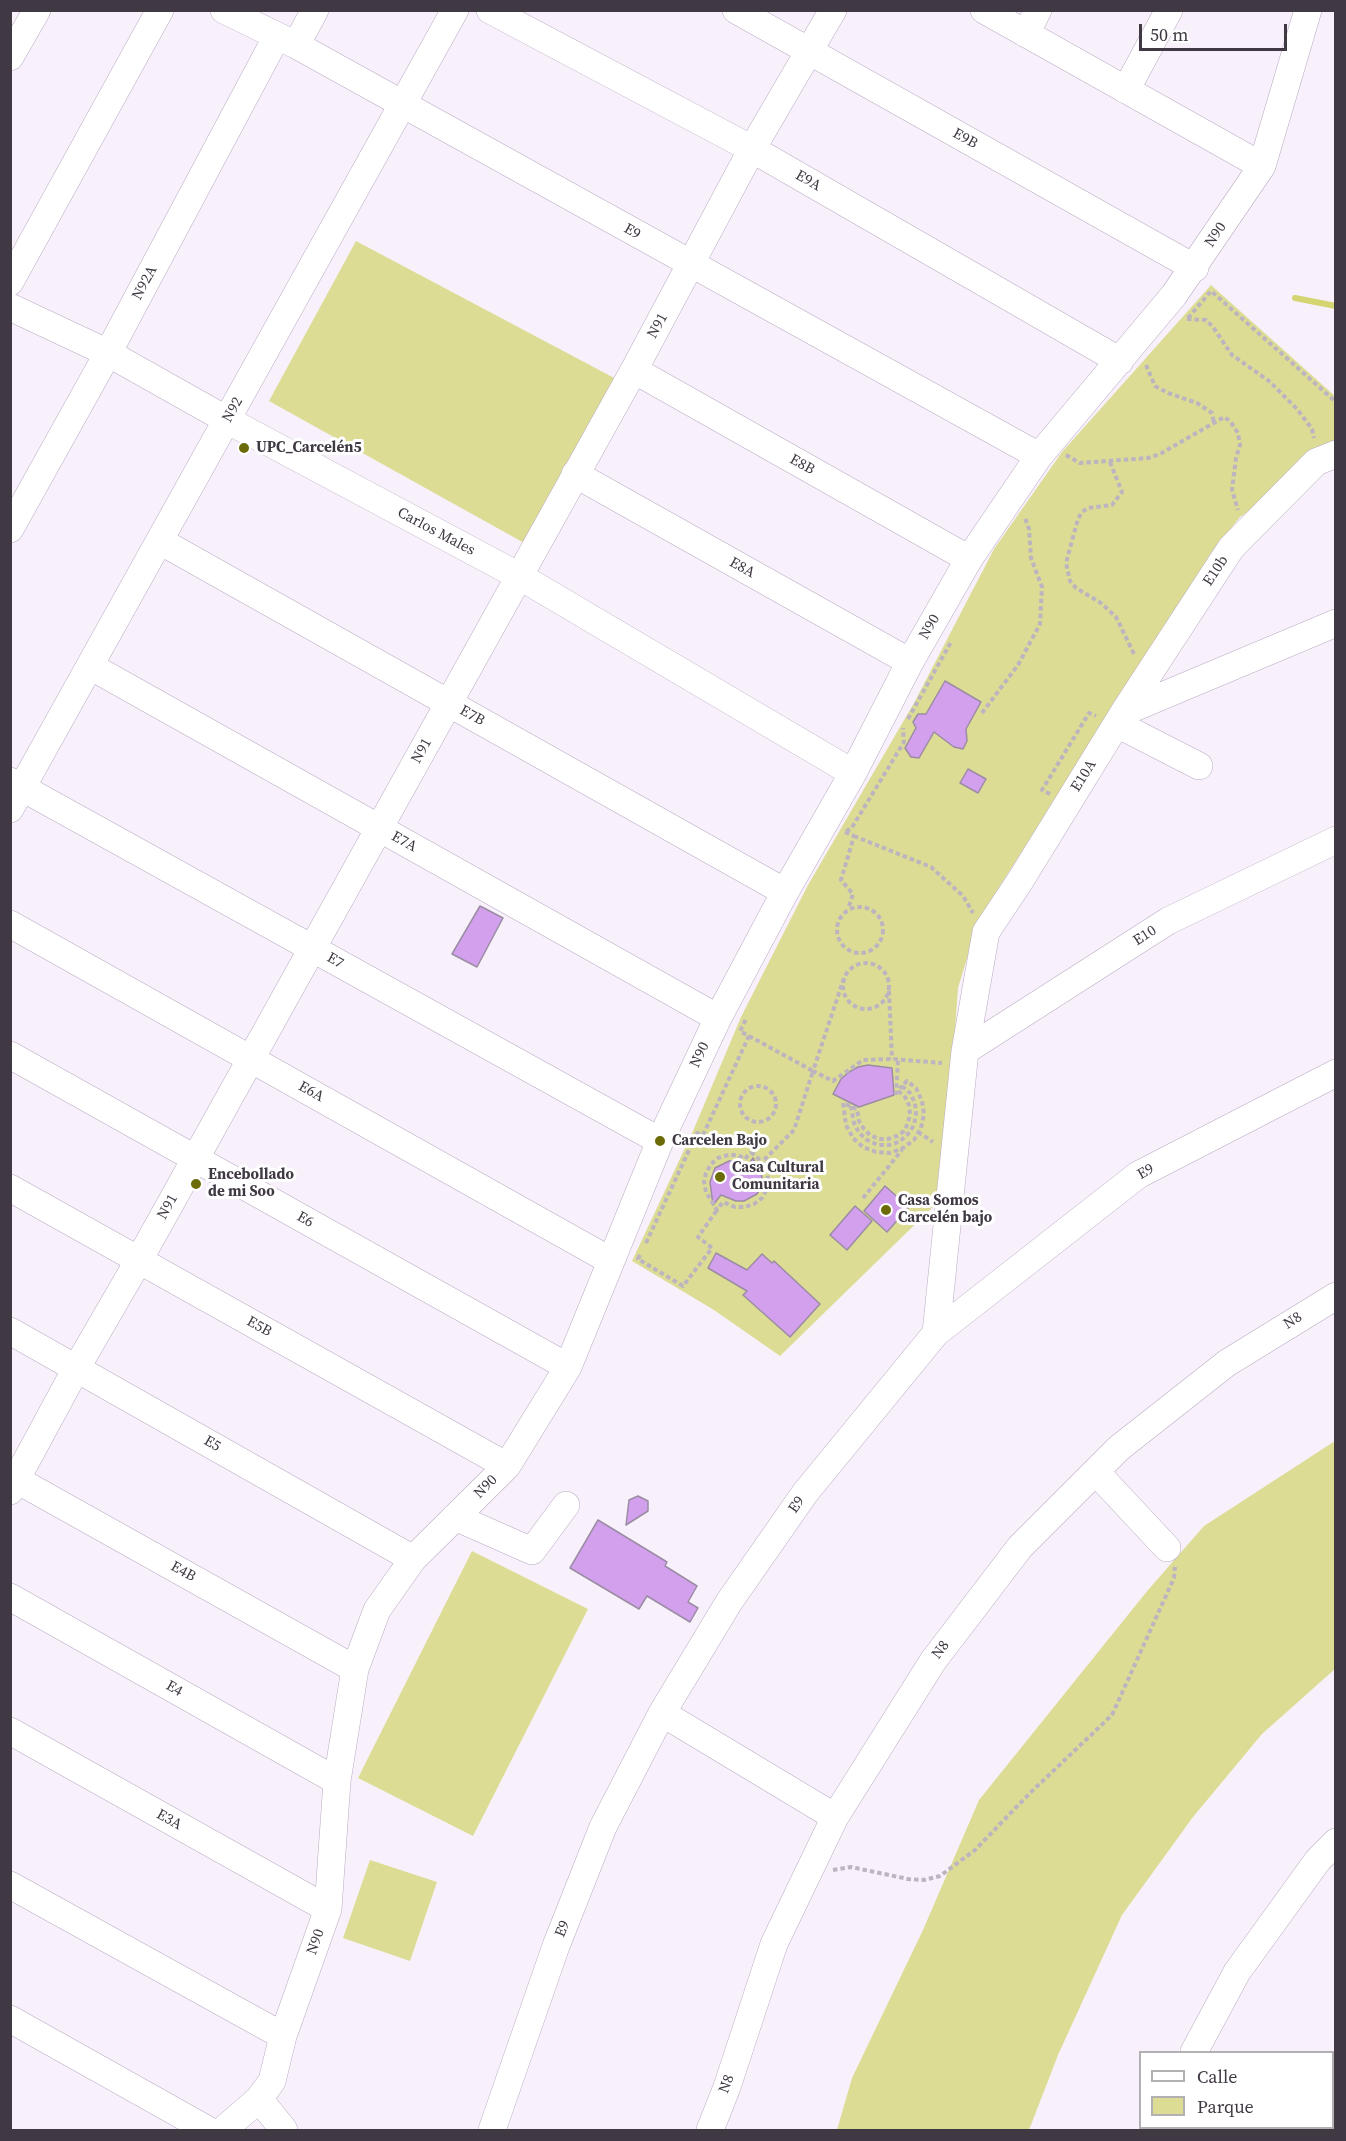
<!DOCTYPE html>
<html>
<head>
<meta charset="utf-8">
<style>
	body { margin:0 }
	#map { position:relative; width:1346px; height:2141px; overflow:hidden; background:#f8f1fc; font-family:"Source Serif 4",serif }
	canvas { display:block }
	.frame { position:absolute; inset:0; border:12px solid #403944; pointer-events:none }
	.legend { position:absolute; left:1139px; top:2051px; width:195px; height:78px; box-sizing:border-box; background:#fff; border:2px solid #b3b0b4; margin:0; padding:8px 10px; list-style:none; font-size:18px; color:#403944 }
	.legend li { display:flex; align-items:center; gap:12px; height:30px }
	.legend b { width:30px; border:2px solid #b3b0b4 }
	.scale { position:absolute; left:1139px; top:24px; width:148px; height:27px; box-sizing:border-box; border:3px solid #403944; border-top:0; padding-left:8px; font-size:18px; line-height:21px; white-space:nowrap; color:#403944; -webkit-text-stroke:4px #fff; paint-order:stroke }
</style>
</head>
<body>
<div id="map">
<canvas width="1346" height="2141"></canvas>
<div class="frame"></div>
<ul class="legend">
<li><b style="height:8px;background:#fff"></b>Calle</li>
<li><b style="height:16px;background:#dcdc94"></b>Parque</li>
</ul>
<div class="scale">50 m</div>
</div>
<script>
const ctx = document.querySelector('canvas').getContext('2d');
ctx.lineJoin = 'round';
function paint(path, color) {
  ctx.fillStyle = color;
  ctx.fill(path, 'evenodd');
}
function shape(rows) {
  const path = new Path2D();
  for (const r of rows) {
    if (r.length === 3) {
      path.moveTo(r[0] + r[2], r[1]);
      path.arc(r[0], r[1], r[2], 0, 2 * Math.PI);
      continue;
    }
    path.moveTo(r[0], r[1]);
    for (let i = 2; i < r.length; i += 2) path.lineTo(r[i], r[i + 1]);
  }
  return path;
}
function stroke(path, color, width, dash) {
  ctx.strokeStyle = color;
  ctx.lineWidth = width;
  ctx.lineCap = dash ? 'butt' : 'round';
  ctx.setLineDash(dash || []);
  ctx.stroke(path);
}
function drawText(font, color, halo, rows, align = 'center') {
  ctx.font = font + ' "Source Serif 4",serif';
  ctx.lineWidth = 6;
  ctx.setLineDash([]);
  ctx.textBaseline = 'middle';
  ctx.strokeStyle = halo;
  ctx.fillStyle = color;
  for (const [text, x, y, turn = 0] of rows) {
    ctx.save();
    ctx.translate(x, y);
    ctx.rotate((+turn || 0) * Math.PI / 180);
    ctx.textAlign = isNaN(turn) ? turn : align;
    if (halo) ctx.strokeText(text, 0, 0);
    ctx.fillText(text, 0, 0);
    ctx.restore();
  }
}
const green = shape([
	[356,241,618,380,526,544,269,401],
	[1211,285,1335,396,1335,441,1312,453,1258,505,1240,517,1211,553,979,919,958,988,951,1085,936,1204,780,1356,714,1310,632,1261,693,1131,741,1017,808,885,914,703,994,549,1062,452],
	[1335,1441,1335,1669,1262,1734,1193,1817,1122,1915,1058,2055,1029,2130,837,2130,852,2078,923,1930,979,1800,1148,1590,1204,1526],
	[472,1551,588,1609,473,1836,358,1778],
	[370,1860,437,1882,410,1961,343,1938]
]);
const stream = shape([
	[1295,298,1336,306]
]);
const building = shape([
	[945,681,981,702,966,729,967,741,963,749,954,747,934,732,919,758,911,757,905,748,916,728,913,722,918,714,926,714,945,681],
	[968,769,986,779,978,793,960,783,968,769],
	[480,906,503,918,477,967,452,954,480,906],
	[868,1065,892,1068,894,1095,859,1107,833,1094,841,1079,849,1072,858,1067,868,1065],
	[753,1158,761,1172,763,1184,757,1194,744,1201,736,1201,721,1195,713,1205,710,1182,715,1168,729,1161,736,1161,747,1167,753,1158],
	[885,1186,909,1207,887,1232,864,1211,885,1186],
	[855,1206,872,1221,847,1250,830,1235,855,1206],
	[716,1253,747,1270,762,1254,772,1263,774,1261,820,1304,790,1337,743,1295,747,1291,708,1268,716,1253],
	[638,1496,648,1501,648,1511,626,1525,629,1500,638,1496],
	[598,1520,667,1562,665,1566,697,1586,688,1602,698,1608,690,1622,647,1596,639,1609,570,1568,598,1520]
]);
const path = shape([
	[1188,318,1211,291,1336,402],
	[1187,319,1206,320,1213,327,1232,355,1269,381,1297,409,1312,429,1314,438],
	[1146,365,1155,386,1168,393,1197,403,1212,413,1214,423],
	[1066,455,1080,463,1148,458,1160,454,1224,417,1230,421,1238,433,1240,445,1236,458,1232,490,1238,510],
	[1110,462,1122,492,1112,505,1088,508,1082,512,1078,519,1066,563,1070,581,1076,588,1101,603,1116,617,1134,654],
	[982,713,1018,665,1040,624,1042,587,1031,558,1029,529,1025,518],
	[908,719,951,642],
	[1050,794,1042,790,1089,713,1096,716],
	[846,831,851,829,904,742,903,728],
	[845,832,854,836,841,880,853,894,848,909],
	[854,836,931,867,963,896,973,913],
	[860,930,23],
	[866,986,23],
	[844,978,813,1071,833,1081,863,1060,892,1059,942,1063],
	[889,991,892,1059],
	[749,1036,813,1071,794,1130,762,1162],
	[758,1104,18],
	[896,1095,898,1060],
	[851,1106,854,1123,859,1133,867,1140,878,1145,889,1145,899,1142,908,1134,914,1125,916,1114,915,1103,910,1093,902,1086,907,1081,916,1088,922,1101,924,1114,921,1128,914,1140,903,1148,890,1153,876,1152,863,1147,853,1138,846,1125,843,1103,857,1109,859,1121,864,1129,870,1135,879,1139,888,1139,897,1136,904,1131,908,1123,910,1114,909,1105,905,1097,898,1091,902,1086],
	[918,1132,933,1142],
	[751,1152,762,1162,767,1170,768,1179,767,1189,762,1198,754,1204,745,1207,735,1207,723,1202,717,1210,706,1192,704,1182,706,1173,711,1164,718,1158,728,1155,738,1155,745,1159,751,1152],
	[863,1198,902,1150],
	[646,1243,697,1133,703,1135,749,1036,740,1031,747,1017],
	[640,1255,638,1259,683,1286,712,1248,698,1237,717,1210],
	[833,1870,851,1867,908,1879,924,1880,940,1876,975,1850,1029,1794,1112,1715,1174,1578,1175,1567]
]);
const minor = shape([
	[224,10,296,45,1039,456],
	[490,10,752,149,1120,361],
	[736,10,1195,268],
	[984,10,1262,166],
	[1026,34,1038,10],
	[296,45,315,10],
	[10,57,37,10],
	[1126,90,1169,10],
	[10,282,160,10],
	[10,307,108,353,227,420,519,576,853,773],
	[634,370,969,559],
	[575,474,910,662],
	[10,529,108,353,277,36],
	[160,541,785,892],
	[90,666,718,1018],
	[1124,712,1231,548,1316,462,1336,454],
	[1117,724,1199,766],
	[10,781,660,1141],
	[10,809,455,10],
	[10,924,611,1261],
	[965,1051,1168,921,1336,840],
	[10,1055,568,1367],
	[10,1188,507,1466],
	[10,1331,413,1559],
	[936,1333,965,1051,986,932,1020,881,1124,712,1336,623],
	[1096,1472,1167,1548],
	[10,1476,355,1669],
	[10,1491,77,1367,139,1260,634,370,752,149,833,10],
	[455,1517,532,1551,566,1505],
	[10,1597,337,1781],
	[662,1713,835,1817],
	[10,1731,328,1909],
	[10,1885,283,2036],
	[10,2019,208,2130],
	[1194,2052,1237,1972,1318,1860,1336,1842],
	[259,2099,284,2130],
	[223,2130,259,2099,272,2081,283,2036,328,1909,337,1781,355,1669,377,1610,413,1559,507,1466,568,1367,660,1141,718,1018,785,892,853,773,910,662,969,559,1039,456,1174,295,1262,166,1308,10],
	[492,2130,556,1946,603,1827,662,1713,729,1602,805,1493,936,1333,1138,1175,1336,1073],
	[710,2130,727,2087,774,1944,835,1817,933,1661,1020,1547,1119,1448,1227,1363,1336,1296],
	[1159,2130,1160,2128]
]);
const markers = [
	[244,448,6,"#6c6b08"],
	[660,1141,6,"#6c6b08"],
	[720,1177,6,"#6c6b08"],
	[196,1184,6,"#6c6b08"],
	[886,1210,6,"#6c6b08"]
];
const streetNames = [
	["E9B",965,139,29],
	["E9A",808,181,30],
	["E9",632,232,29],
	["N90",1216,235,-56],
	["N92A",145,283,-62],
	["N91",658,326,-61],
	["N92",233,410,-61],
	["E8B",802,465,29],
	["Carlos Males",436,532,28],
	["E8A",742,568,29],
	["E10b",1216,571,-57],
	["N90",930,627,-60],
	["E7B",472,716,29],
	["N91",422,751,-61],
	["E10A",1084,776,-58],
	["E7A",404,842,29],
	["E10",1145,936,-33],
	["E7",335,961,29],
	["N90",700,1055,-65],
	["E6A",311,1092,29],
	["E9",1146,1172,-30],
	["N91",168,1207,-61],
	["E6",305,1220,29],
	["N8",1293,1321,-32],
	["E5B",259,1327,29],
	["E5",212,1444,30],
	["N90",486,1487,-45],
	["E9",797,1505,-55],
	["E4B",183,1572,29],
	["N8",941,1650,-53],
	["E4",174,1689,29],
	["E3A",169,1820,29],
	["E9",563,1929,-68],
	["N90",316,1942,-71],
	["N8",727,2084,-70]
];
const poiNames = [
	["UPC_Carcelén5",256,448],
	["Carcelen Bajo",672,1141],
	["Casa Cultural",732,1168],
	["Comunitaria",732,1185],
	["Encebollado",208,1175],
	["de mi Soo",208,1192],
	["Casa Somos",898,1201],
	["Carcelén bajo",898,1218]
];
paint(green, '#dcdc94');
stroke(stream, '#d4d471', 6);
paint(building, '#d3a0ee');
stroke(building, '#9b8ca4', 1.5);
stroke(minor, '#baaac3', 28);
stroke(path, '#bcb5c0', 4, [4.5, 3]);
stroke(minor, '#fff', 27);
for (const [x, y, r, color] of markers) {
  const dot = new Path2D();
  dot.arc(x, y, r, 0, 2 * Math.PI);
  ctx.fillStyle = color;
  ctx.fill(dot);
  stroke(dot, '#fff', 2);
}
drawText('15px', '#403944', '#fff', streetNames);
drawText('bold 15px', '#403944', '#fff', poiNames, 'left');
</script>
</body>
</html>
